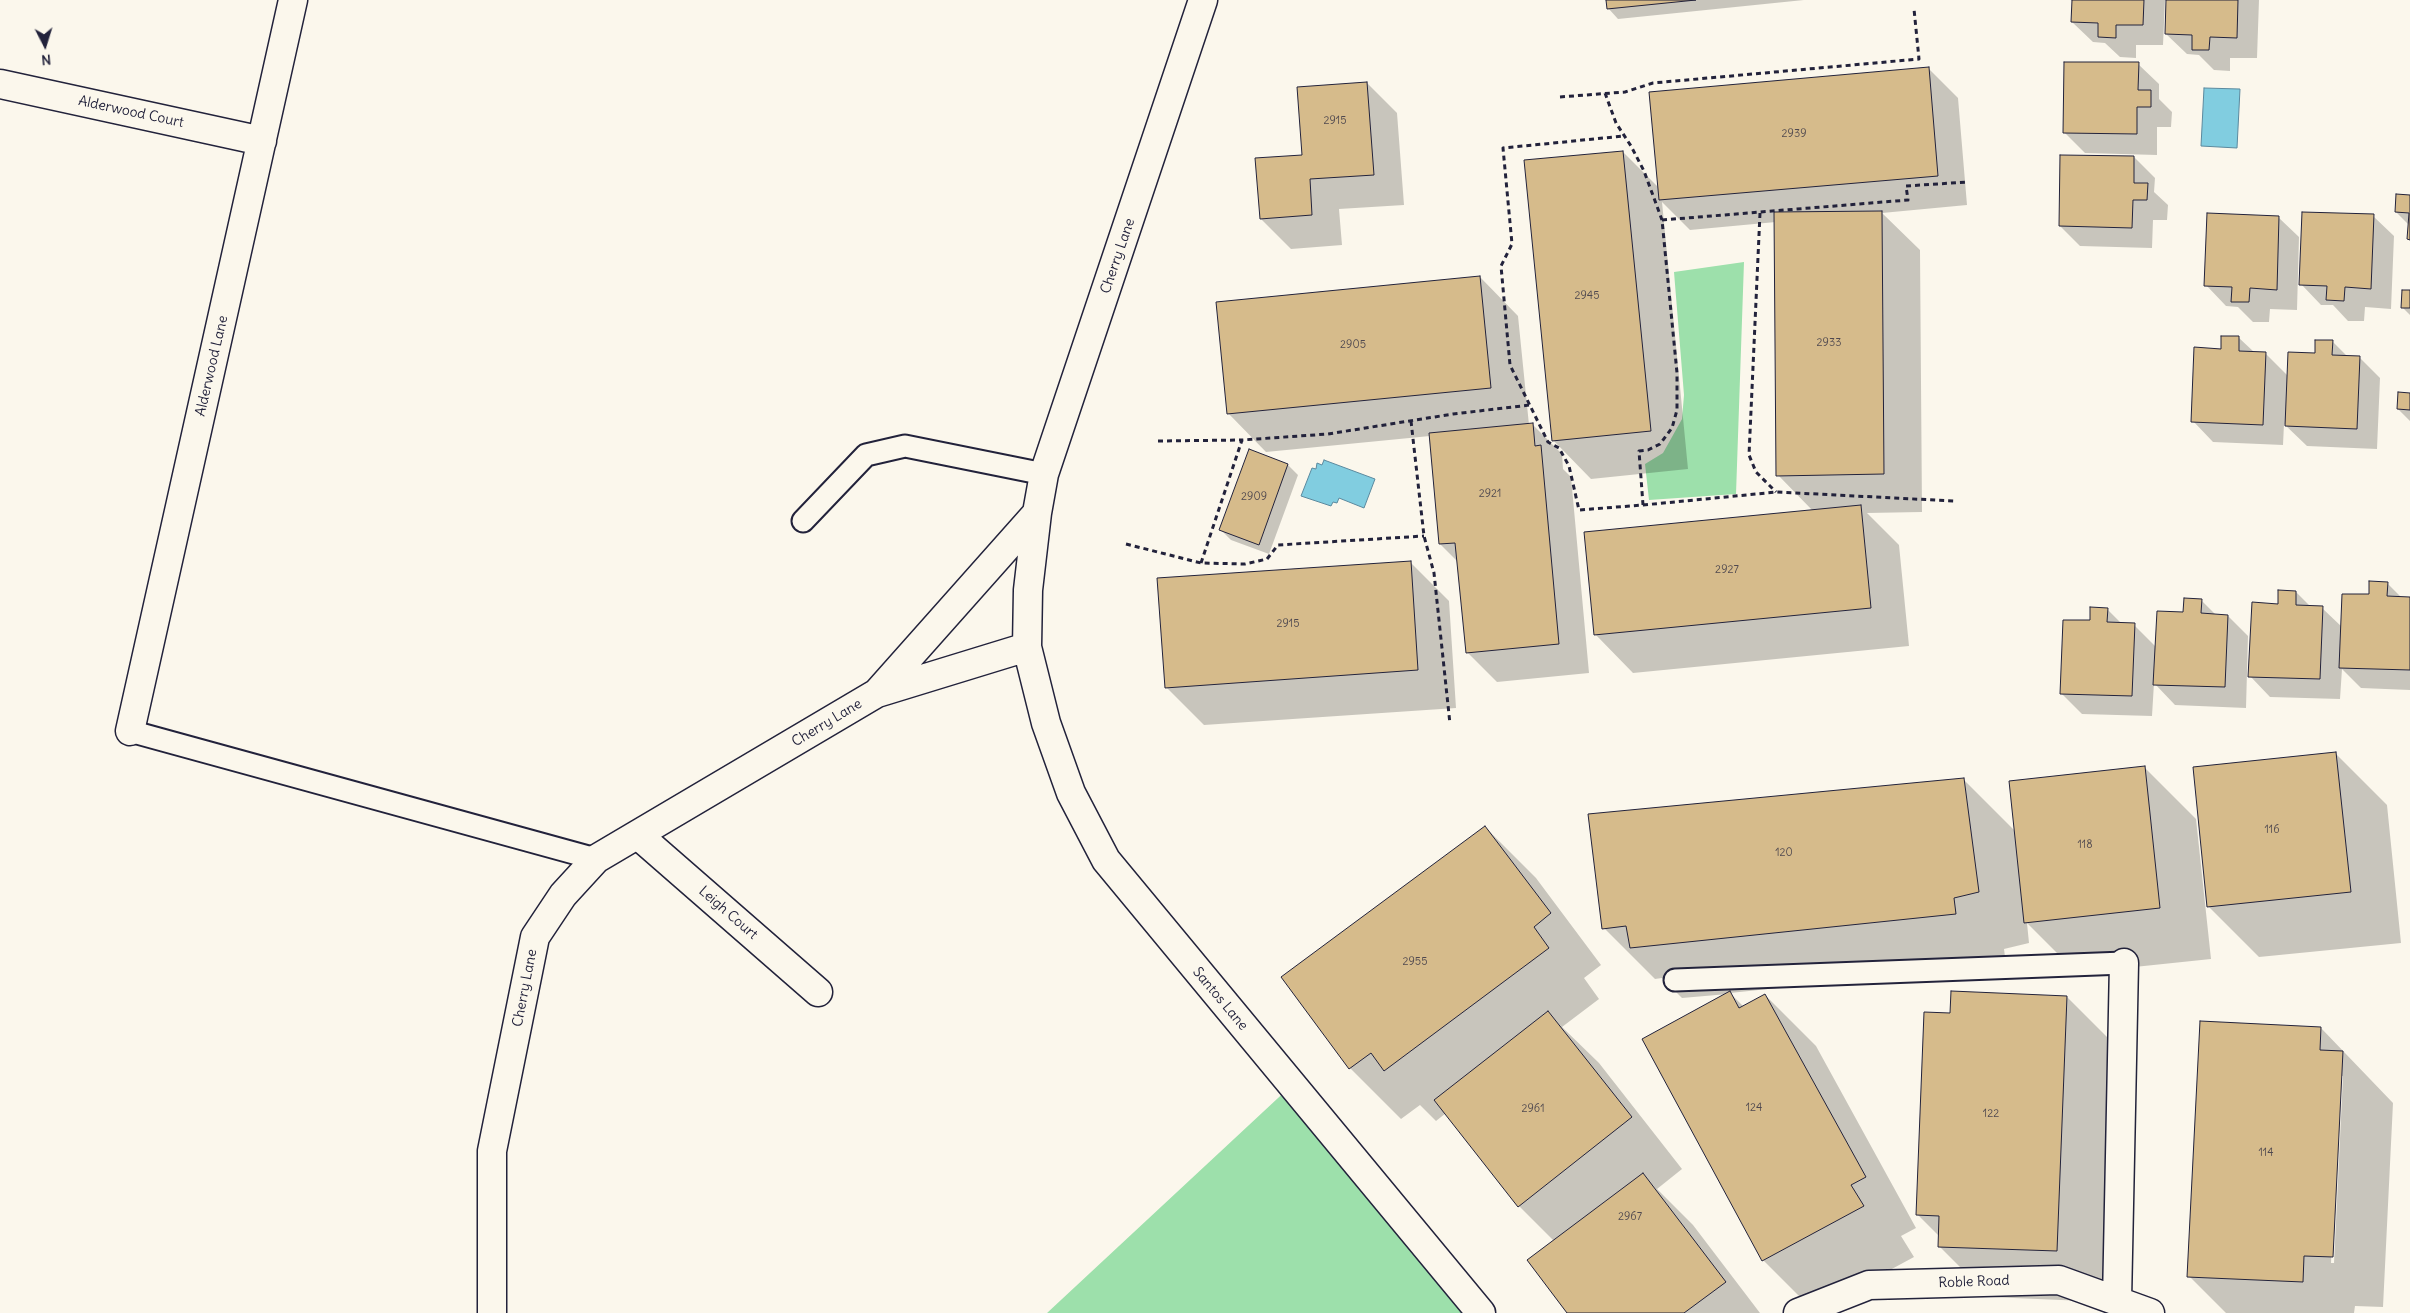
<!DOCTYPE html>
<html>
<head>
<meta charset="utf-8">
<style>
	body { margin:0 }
	#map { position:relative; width:2410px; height:1313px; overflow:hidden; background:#fbf7ec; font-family:Delius,sans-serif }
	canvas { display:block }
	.north { position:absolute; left:20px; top:20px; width:50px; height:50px; -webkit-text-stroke:4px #fbf7ec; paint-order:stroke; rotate:175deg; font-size:14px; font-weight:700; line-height:20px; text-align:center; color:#22223b }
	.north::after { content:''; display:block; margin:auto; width:18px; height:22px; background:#22223b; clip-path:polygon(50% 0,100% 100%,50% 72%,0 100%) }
</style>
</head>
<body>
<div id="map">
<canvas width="2410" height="1313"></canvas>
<div class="north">N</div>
</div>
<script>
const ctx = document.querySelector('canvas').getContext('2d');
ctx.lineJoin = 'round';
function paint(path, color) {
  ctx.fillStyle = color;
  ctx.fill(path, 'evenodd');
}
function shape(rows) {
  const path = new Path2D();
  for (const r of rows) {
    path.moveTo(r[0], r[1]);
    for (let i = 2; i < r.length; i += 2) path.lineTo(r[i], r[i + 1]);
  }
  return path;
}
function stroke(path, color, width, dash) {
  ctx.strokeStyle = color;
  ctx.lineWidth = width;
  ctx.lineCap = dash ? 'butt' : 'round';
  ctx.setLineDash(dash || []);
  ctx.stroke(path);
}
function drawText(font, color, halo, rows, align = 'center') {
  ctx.font = font + ' Delius,sans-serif';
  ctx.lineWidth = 5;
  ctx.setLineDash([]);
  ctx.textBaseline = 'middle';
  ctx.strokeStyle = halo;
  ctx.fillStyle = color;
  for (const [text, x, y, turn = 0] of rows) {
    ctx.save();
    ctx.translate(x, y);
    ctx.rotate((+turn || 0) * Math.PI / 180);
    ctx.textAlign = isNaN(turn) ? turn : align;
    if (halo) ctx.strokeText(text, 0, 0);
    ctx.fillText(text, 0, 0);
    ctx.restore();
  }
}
const green = shape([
	[1744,262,1736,494,1649,500,1645,464,1663,453,1682,419,1684,395,1674,272],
	[1292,1085,1481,1313,1047,1313]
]);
const water = shape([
	[2204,88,2240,89,2237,148,2201,146,2204,88],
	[1324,460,1375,479,1364,508,1339,498,1337,503,1333,502,1331,506,1301,496,1312,468,1316,469,1317,463,1322,465,1324,460]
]);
const shadow = shape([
	[1607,0,1804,0,1618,19,1608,8],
	[2073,0,2165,0,2163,45,2136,45,2136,58,2120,57,2105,43,2093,42,2072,22],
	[2167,0,2259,0,2257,58,2230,58,2230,71,2214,70,2199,55,2187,54,2166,34],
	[2138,64,2159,84,2159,99,2172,112,2171,127,2157,127,2157,155,2085,153,2064,132],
	[1928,68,1958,98,1967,205,1882,213,1920,250,1922,512,1867,513,1899,545,1909,646,1633,673,1595,634,1813,511,1778,475,1776,222,1690,230,1662,202,1688,469,1591,479,1553,440,1623,152,1659,188],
	[1367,83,1397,113,1404,205,1339,209,1342,245,1291,249,1261,219,1304,156],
	[2134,157,2155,178,2154,192,2168,205,2167,220,2153,220,2152,248,2080,246,2060,226],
	[2410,197,2410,241,2409,225,2396,212],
	[2373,216,2394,236,2391,309,2365,307,2364,321,2348,321,2333,305,2321,305,2301,284],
	[2278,217,2299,237,2297,310,2270,309,2269,322,2253,322,2238,307,2226,306,2206,285],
	[1480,277,1518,316,1529,425,1532,424,1562,454,1563,469,1571,477,1589,673,1497,682,1467,652,1458,562,1440,544,1430,436,1266,452,1228,413],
	[2410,291,2410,315,2402,307],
	[2238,337,2254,352,2265,353,2288,376,2332,341,2347,356,2359,357,2380,378,2377,449,2307,446,2284,424,2283,445,2213,442,2193,421,2222,350],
	[2410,394,2410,421,2398,409],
	[1250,451,1288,465,1298,475,1269,554,1231,540,1221,530],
	[1410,562,1449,601,1456,708,1204,725,1166,687],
	[2387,583,2402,598,2410,599,2410,690,2361,688,2342,669,2340,699,2270,697,2250,676,2279,605,2296,592,2311,607,2322,608,2342,627,2370,596],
	[2201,600,2216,615,2228,616,2248,636,2246,708,2175,705,2154,683,2152,716,2082,714,2061,693,2091,622,2107,609,2122,624,2134,625,2156,647,2184,613],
	[2336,754,2387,805,2401,943,2259,957,2208,906],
	[2145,768,2196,819,2211,959,2077,973,2027,923,2029,943,2004,949,2006,964,1730,993,1743,1006,1765,995,1816,1046,1916,1228,1901,1236,1914,1257,1814,1311,1763,1260,1728,994,1682,998,1662,978,1655,979,1604,928,1963,779,2016,832],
	[1485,827,1536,878,1601,965,1584,978,1599,999,1562,1027,1599,1063,1682,1169,1657,1189,1693,1225,1760,1313,1568,1313,1554,1241,1519,1206,1446,1113,1436,1121,1420,1105,1401,1119,1350,1068],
	[2067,997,2118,1048,2108,1302,1990,1297,1939,1246,1939,1236,1917,1214,1952,1015],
	[2321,1028,2393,1103,2383,1307,2355,1306,2354,1313,2226,1313,2189,1276],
	[2340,1076,2343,1076,2334,1263,2331,1263]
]);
const building = shape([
	[1606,0,1696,0,1607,9,1606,0],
	[2072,0,2144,0,2143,25,2116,25,2116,38,2098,37,2098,23,2071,22,2072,0],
	[2166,0,2238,0,2237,38,2210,37,2209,50,2192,50,2192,35,2165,34,2166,0],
	[2064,62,2139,62,2138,90,2151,90,2151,107,2137,107,2137,134,2063,133,2064,62],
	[1929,67,1938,176,1659,200,1649,92,1929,67],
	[1367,82,1374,175,1310,179,1312,215,1260,219,1255,158,1302,155,1297,87,1367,82],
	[1623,151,1651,431,1552,441,1524,160,1623,151],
	[2060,155,2134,156,2134,183,2148,183,2147,200,2133,200,2132,228,2059,226,2060,155],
	[2396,194,2410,195,2410,240,2407,239,2409,213,2395,212,2396,194],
	[1882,211,1884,474,1776,476,1774,212,1882,211],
	[2302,212,2374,214,2371,289,2345,287,2344,301,2326,300,2327,286,2299,285,2302,212],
	[2207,213,2279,216,2277,290,2250,288,2249,302,2231,302,2232,287,2204,286,2207,213],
	[1480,276,1491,388,1227,414,1216,302,1480,276],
	[2402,290,2410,290,2410,308,2401,308,2402,290],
	[2221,336,2239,336,2239,351,2266,352,2263,425,2191,422,2194,347,2221,349,2221,336],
	[2315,340,2333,340,2332,355,2360,356,2357,429,2285,426,2288,352,2315,353,2315,340],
	[2398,392,2410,393,2410,410,2397,409,2398,392],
	[1533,423,1535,446,1541,445,1559,644,1466,653,1455,543,1439,544,1429,433,1533,423],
	[1249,449,1288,464,1259,545,1219,530,1249,449],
	[1861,505,1871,608,1594,635,1584,532,1861,505],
	[1411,561,1418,670,1165,688,1157,578,1411,561],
	[2369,581,2388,582,2387,596,2410,597,2410,670,2339,668,2342,594,2369,594,2369,581],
	[2278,590,2296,591,2296,605,2323,606,2320,679,2248,677,2252,602,2278,604,2278,590],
	[2184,598,2202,599,2201,613,2228,615,2225,687,2153,685,2157,611,2183,612,2184,598],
	[2090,607,2108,608,2107,622,2135,623,2132,696,2060,694,2063,620,2090,620,2090,607],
	[2336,752,2351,892,2207,907,2193,767,2336,752],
	[2145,766,2160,908,2024,923,2009,781,2145,766],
	[1964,778,1979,892,1954,898,1956,914,1630,948,1626,926,1602,929,1588,814,1964,778],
	[1485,826,1551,913,1534,927,1549,948,1384,1071,1371,1053,1349,1069,1281,977,1485,826],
	[1730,991,1739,1008,1765,994,1866,1177,1851,1185,1864,1206,1762,1261,1642,1039,1730,991],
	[1951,991,2067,996,2057,1251,1938,1247,1939,1216,1916,1215,1924,1012,1950,1013,1951,991],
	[1548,1011,1632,1117,1518,1207,1434,1100,1548,1011],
	[2200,1021,2321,1027,2320,1050,2343,1051,2333,1257,2304,1256,2303,1282,2187,1277,2200,1021],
	[1643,1173,1726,1282,1684,1313,1567,1313,1527,1260,1643,1173]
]);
const path = shape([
	[1605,93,1616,123,1631,146,1644,171,1662,220,1677,373,1677,410,1672,428,1660,444,1648,450,1639,451,1643,505,1579,510,1569,466,1559,448,1548,442,1510,365,1501,266,1512,244,1503,148,1624,136],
	[1560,97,1625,92,1653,83,1919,59,1914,9],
	[1760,213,1749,455,1756,472,1776,492],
	[1662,220,1908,200,1906,186,1968,182],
	[1411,421,1424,536,1434,573,1450,724],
	[1158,441,1242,440],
	[1643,505,1777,492,1954,501],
	[1126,544,1201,563,1245,564,1267,559,1278,545,1424,536],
	[1201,563,1242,440,1328,434,1453,414,1530,405]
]);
const lane = shape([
	[803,521,866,455,905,446,1044,474],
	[130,731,596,859],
	[1675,980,2124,963]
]);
const street = shape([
	[1203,0,1044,474,1037,513,1028,590,1027,647,1046,723,1071,793,1106,860,1481,1313],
	[0,84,262,141],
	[877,693,1037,513],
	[130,731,293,0],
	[638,835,818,992],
	[2117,1301,2124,963],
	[492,1313,492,1151,535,937,563,895,596,859,877,693,1027,647],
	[1798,1313,1869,1285,2059,1280,2150,1313]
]);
const numberNames = [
	["2915",1335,121],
	["2939",1794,134],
	["2945",1587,296],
	["2933",1829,343],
	["2905",1353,345],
	["2921",1490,494],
	["2909",1254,497],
	["2927",1727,570],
	["2915",1288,624],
	["116",2272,830],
	["118",2085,845],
	["120",1784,853],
	["2955",1415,962],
	["124",1754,1108],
	["2961",1533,1109],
	["122",1991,1114],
	["114",2266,1153],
	["2967",1630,1217]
];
const streetNames = [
	["Alderwood Court",131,112,12],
	["Cherry Lane",1118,256,-71],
	["Alderwood Lane",212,366,-77],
	["Cherry Lane",827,723,-31],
	["Leigh Court",728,913,41],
	["Cherry Lane",525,988,-79],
	["Santos Lane",1220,999,50],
	["Roble Road",1974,1282,-2]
];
paint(green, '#9de0ab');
paint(water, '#81cde0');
stroke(water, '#5b899e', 1);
paint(shadow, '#0003');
paint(building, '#d6bb8b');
stroke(building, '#22223b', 1);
stroke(lane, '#22223b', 25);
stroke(street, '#22223b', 31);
stroke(path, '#22223b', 3, [5, 4]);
stroke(lane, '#fbf7ec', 21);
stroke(street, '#fbf7ec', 28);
drawText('11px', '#4f484f', null, numberNames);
drawText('14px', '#22223b', '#fbf7ec', streetNames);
</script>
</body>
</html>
